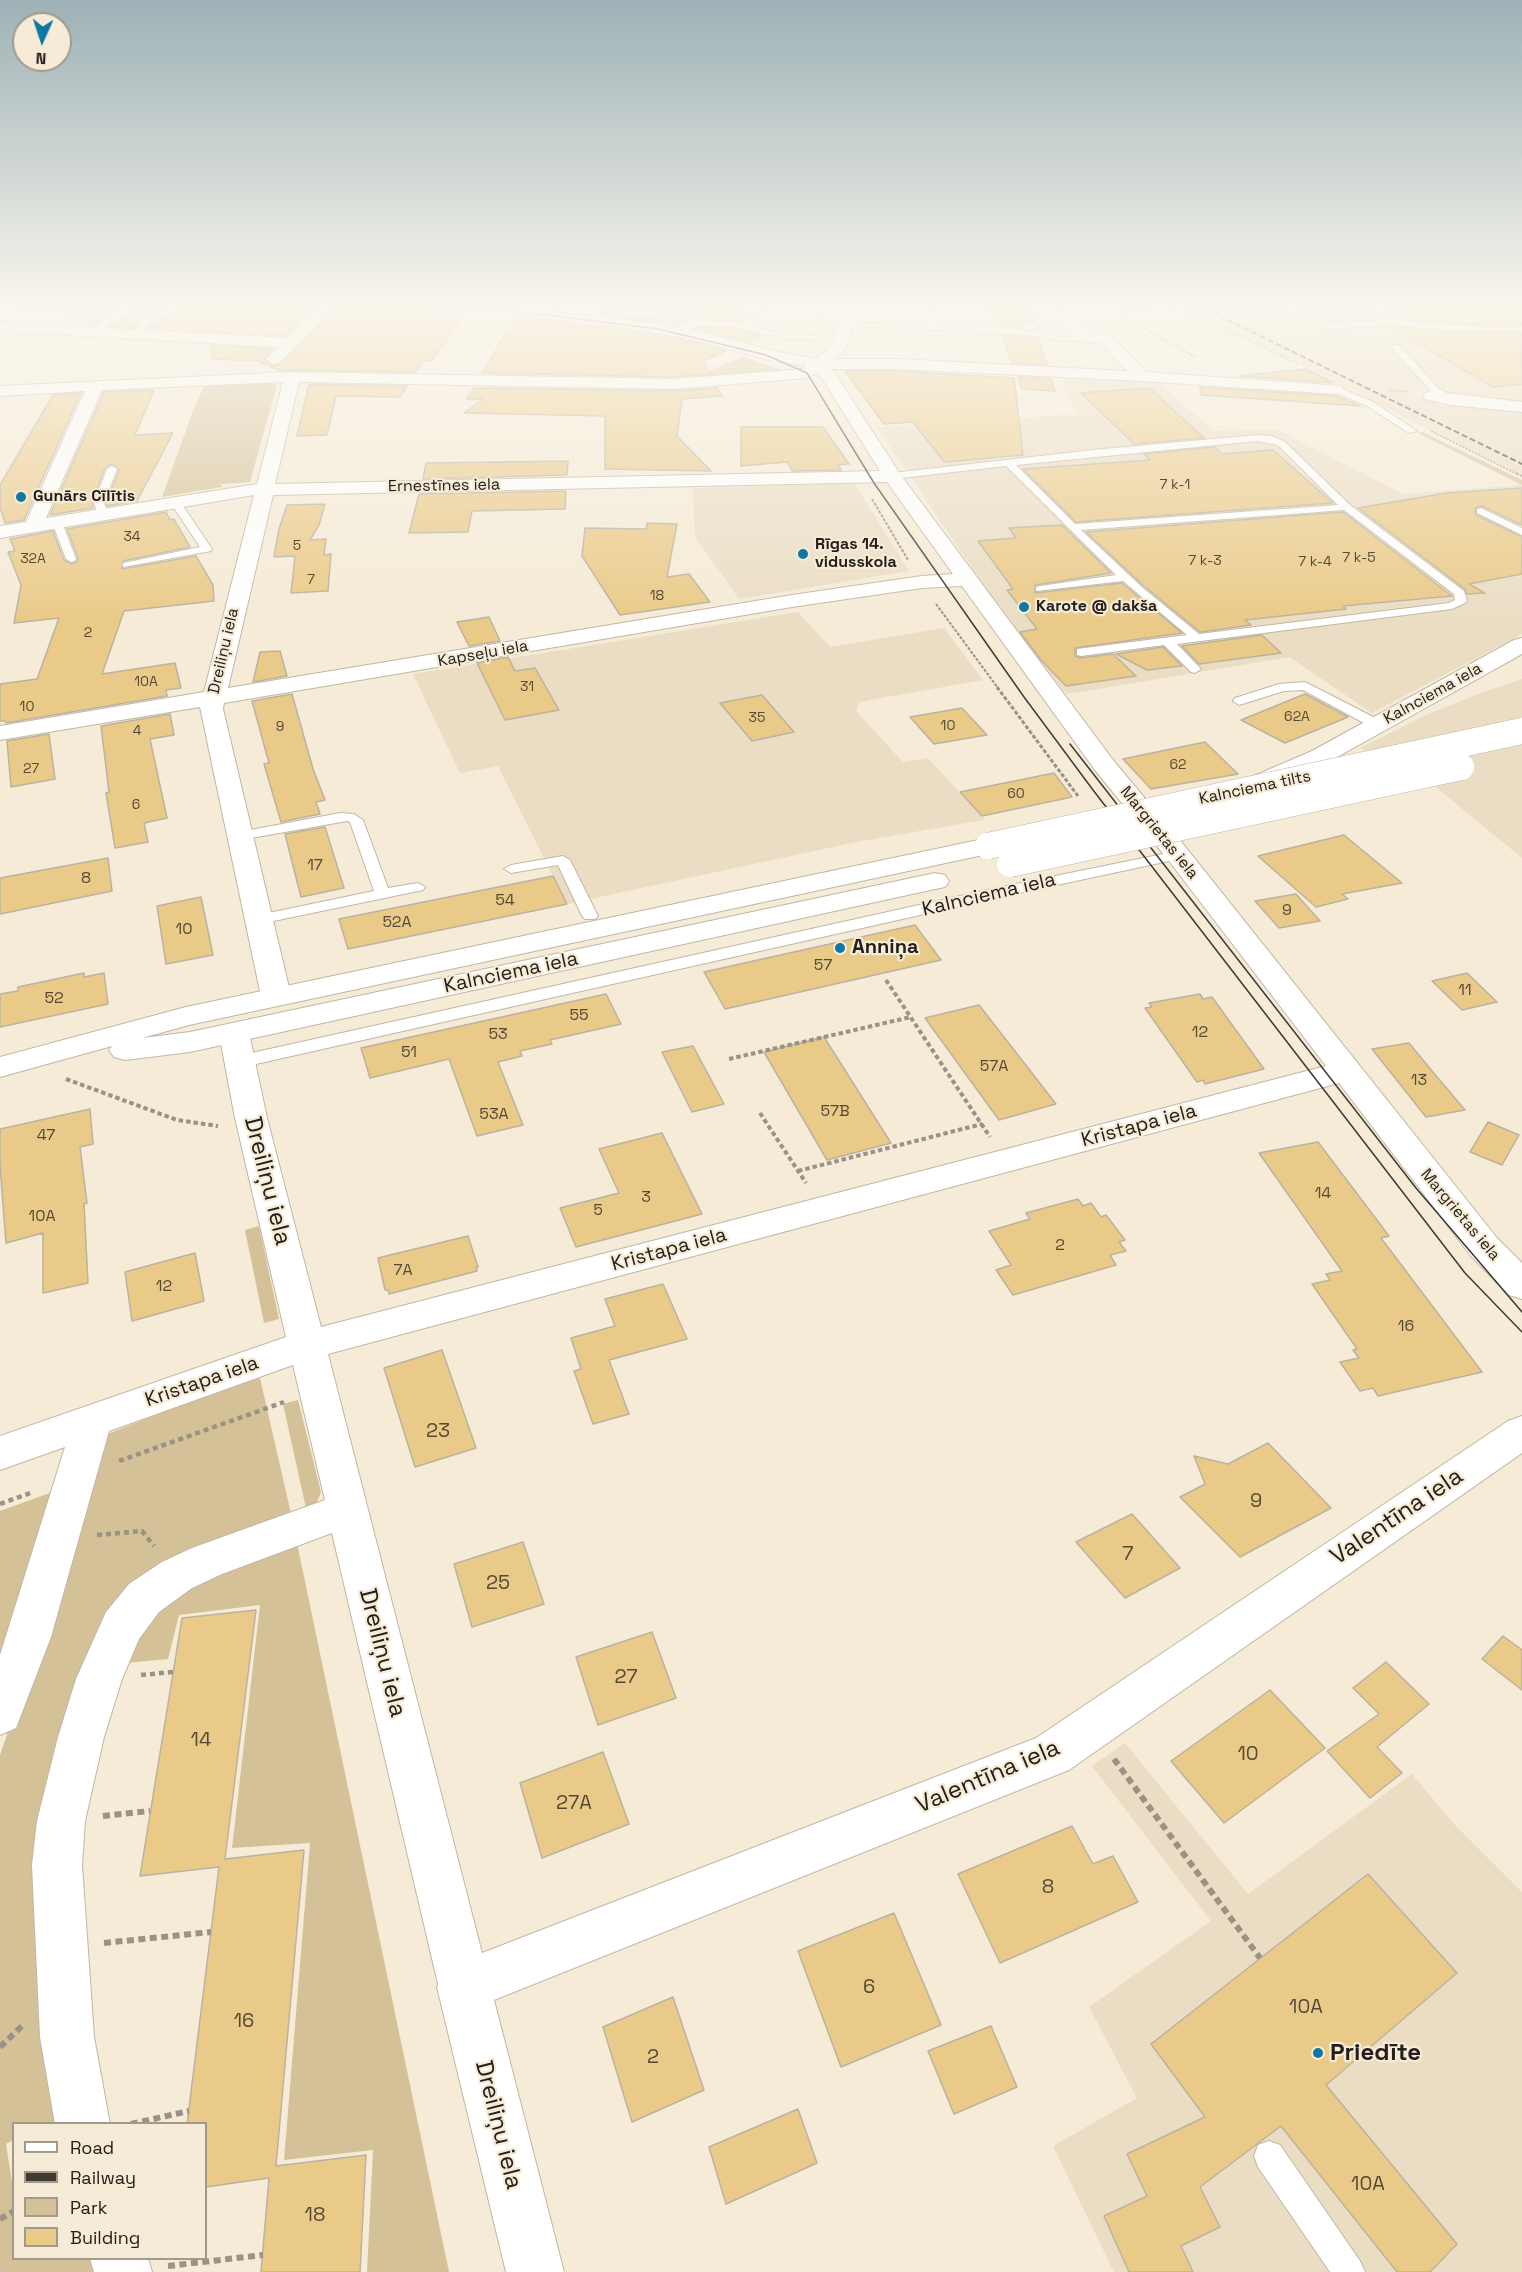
<!DOCTYPE html>
<html>
<head>
<meta charset="utf-8">
<style>
	body { margin:0 }
	#map { position:relative; width:1522px; height:2272px; overflow:hidden; background:#f5ebd7; font-family:"Space Grotesk",sans-serif }
	canvas { display:block }
	.legend { position:absolute; left:12px; top:2122px; width:195px; height:138px; box-sizing:border-box; background:#f5ebd7; border:2px solid #a19a8b; margin:0; padding:8px 10px; list-style:none; font-size:18px; color:#242019 }
	.legend li { display:flex; align-items:center; gap:12px; height:30px }
	.legend b { width:30px; border:2px solid #a19a8b }
	.north { position:absolute; left:12px; top:12px; width:60px; height:60px; box-sizing:border-box; background:#f5ebd7; border:2px solid #a19a8b; border-radius:50%; rotate:183deg; font-size:16px; font-weight:700; line-height:24px; text-align:center; color:#242019 }
	.north::after { content:''; display:block; margin:auto; width:21px; height:27px; background:#1076a2; clip-path:polygon(50% 0,100% 100%,50% 72%,0 100%) }
</style>
</head>
<body>
<div id="map">
<canvas width="1522" height="2272"></canvas>
<ul class="legend">
<li><b style="height:8px;background:#fff"></b>Road</li>
<li><b style="height:8px;background:#3f3b32"></b>Railway</li>
<li><b style="height:16px;background:#d5c198"></b>Park</li>
<li><b style="height:16px;background:#eaca89"></b>Building</li>
</ul>
<div class="north">N</div>
</div>
<script>
const ctx = document.querySelector('canvas').getContext('2d');
ctx.lineJoin = 'round';
function paint(path, color) {
  ctx.fillStyle = color;
  ctx.fill(path, 'evenodd');
}
function shape(rows) {
  const path = new Path2D();
  for (const r of rows) {
    path.moveTo(r[0], r[1]);
    for (let i = 2; i < r.length; i += 2) path.lineTo(r[i], r[i + 1]);
  }
  return path;
}
function stroke(path, color, width, dash) {
  ctx.strokeStyle = color;
  ctx.lineWidth = width;
  ctx.lineCap = dash ? 'butt' : 'round';
  ctx.setLineDash(dash || []);
  ctx.stroke(path);
}
function drawText(font, color, halo, rows, align = 'center') {
  ctx.font = font + ' "Space Grotesk",sans-serif';
  ctx.lineWidth = 4.5;
  ctx.setLineDash([]);
  ctx.textBaseline = 'middle';
  ctx.strokeStyle = halo;
  ctx.fillStyle = color;
  for (const [text, x, y, turn = 0] of rows) {
    ctx.save();
    ctx.translate(x, y);
    ctx.rotate((+turn || 0) * Math.PI / 180);
    ctx.textAlign = isNaN(turn) ? turn : align;
    if (halo) ctx.strokeText(text, 0, 0);
    ctx.fillText(text, 0, 0);
    ctx.restore();
  }
}
const built = shape([
	[12,304,220,304,162,331,80,327,89,320,6,307],
	[1177,304,1522,304,1522,403,1457,396,1444,391,1426,389,1420,392,1411,392,1439,405,1522,412,1522,476],
	[1066,375,1158,381,1214,431,1278,430,1403,494,1522,485,1522,634,1372,713,1289,657,1067,694,1011,626,877,427,1078,414,1062,389],
	[854,483,909,571,739,599,695,537,693,488],
	[798,612,830,647,944,628,983,680,859,702,856,711,903,762,928,758,985,820,861,841,567,904,498,766,460,773,413,674],
	[1522,679,1522,858,1432,784,1360,748,1424,716,1478,694],
	[1125,1743,1248,1894,1412,1774,1454,1824,1522,1892,1522,2272,1114,2272,1053,2146,1137,2098,1089,2007,1211,1921,1092,1766]
]);
const green = shape([
	[743,357,789,372,686,380],
	[267,382,277,385,250,482,221,484,222,487,162,497,193,411,205,384],
	[1422,432,1522,480,1522,485,1418,433],
	[259,1226,279,1319,264,1323,245,1230],
	[260,1378,292,1518,227,1544,83,1674,59,2120,51,2123,14,2124,13,2140,6,2144,13,2189,14,2258,97,2259,101,2272,0,2272,0,1755,27,1677,100,1437,227,1387],
	[298,1400,321,1492,316,1504,307,1513,283,1404],
	[58,1490,0,1669,0,1511],
	[297,1543,449,2272,367,2272,373,2150,284,2160,310,1843,232,1848,260,1605,179,1615,168,1659,126,1663,135,1638,178,1588]
]);
const building = shape([
	[88,304,126,304,114,310,93,326,87,325,88,304],
	[147,304,172,304,144,317,135,328,110,327,147,304],
	[186,304,318,304,286,336,149,329,186,308,186,304],
	[340,304,465,313,432,361,423,361,416,372,278,370,258,361,212,359,211,345,273,349,264,359,273,366,281,364,340,304],
	[609,304,742,309,746,314,740,321,701,319,688,313,621,309,601,315,609,304],
	[1522,305,1522,325,1496,326,1407,320,1394,311,1522,305],
	[990,308,1029,310,1033,320,1020,327,997,326,990,308],
	[516,317,634,331,694,342,726,351,703,361,710,374,674,377,482,373,516,317],
	[622,317,685,321,687,322,678,326,622,317],
	[1398,326,1428,331,1522,333,1522,384,1493,387,1390,327,1398,326],
	[699,327,743,330,761,335,747,342,696,329,699,327],
	[1001,335,1039,339,1047,365,1012,363,1001,335],
	[1305,369,1334,383,1239,376,1305,369],
	[845,371,897,371,1014,378,1023,455,944,462,913,422,884,424,845,371],
	[1018,377,1051,379,1055,391,1022,389,1018,377],
	[309,384,407,386,400,397,336,396,327,435,297,436,309,384],
	[1200,387,1337,396,1360,406,1201,395,1200,387],
	[474,388,674,391,717,388,722,396,682,399,677,436,711,471,605,469,605,416,464,413,483,399,467,399,474,388],
	[1149,388,1204,438,1134,444,1081,393,1149,388],
	[154,390,135,435,173,433,137,501,107,506,106,503,119,470,111,464,105,468,92,502,93,508,50,515,104,392,154,390],
	[81,393,24,520,5,523,0,507,0,485,53,395,81,393],
	[741,427,823,427,849,464,838,465,841,470,792,471,787,462,741,466,741,427],
	[1215,447,1222,454,1273,450,1333,503,1076,522,1023,469,1150,460,1144,454,1215,447],
	[568,461,567,475,423,479,426,463,568,461],
	[1522,488,1522,525,1482,506,1475,508,1476,515,1522,537,1522,574,1469,584,1485,593,1467,594,1465,589,1358,508,1447,493,1522,488],
	[566,491,565,509,472,511,468,532,409,533,419,494,566,491],
	[325,504,319,525,310,540,326,539,324,555,331,554,328,591,291,593,295,556,274,557,279,529,287,505,325,504],
	[166,512,170,520,174,519,190,547,123,561,122,569,196,556,213,585,214,601,124,611,102,674,175,663,181,688,166,690,167,696,6,723,5,721,0,721,0,684,37,679,59,618,14,623,21,585,8,552,15,551,10,539,53,531,64,560,72,564,77,562,78,558,67,529,166,512],
	[1343,512,1452,596,1343,606,1346,609,1245,620,1251,625,1200,632,1144,586,1086,532,1343,512],
	[647,523,677,524,667,577,689,574,710,602,620,615,582,556,585,528,646,529,647,523],
	[1062,525,1111,573,1035,585,1035,593,1122,583,1182,633,1075,648,1075,656,1080,658,1113,654,1136,676,1066,686,1041,660,1020,632,1037,629,1007,590,1013,589,978,541,1016,538,1009,528,1062,525],
	[489,617,500,641,469,646,457,622,489,617],
	[1262,635,1281,653,1199,664,1182,646,1262,635],
	[1163,647,1182,666,1147,670,1116,654,1163,647],
	[280,651,287,676,253,682,260,652,280,651],
	[508,657,515,671,535,668,559,710,505,720,477,663,508,657],
	[292,694,313,769,325,800,316,802,320,814,281,822,264,764,269,763,252,701,292,694],
	[1305,694,1348,717,1285,743,1241,720,1305,694],
	[762,695,794,732,752,741,720,703,762,695],
	[962,708,987,735,934,744,910,717,962,708],
	[170,714,174,735,150,739,167,818,144,823,148,842,115,848,106,793,109,792,101,726,170,714],
	[49,734,55,779,11,787,7,741,49,734],
	[1205,742,1238,774,1151,789,1123,759,1205,742],
	[1054,773,1072,797,982,816,960,792,1054,773],
	[325,827,344,888,301,897,285,834,325,827],
	[1344,835,1402,883,1342,894,1348,899,1316,907,1258,856,1344,835],
	[108,858,112,891,0,914,0,878,108,858],
	[553,876,567,904,348,949,339,919,553,876],
	[1296,894,1320,921,1279,928,1255,901,1296,894],
	[201,897,213,955,166,964,157,906,201,897],
	[915,925,941,960,725,1009,704,972,915,925],
	[84,973,84,977,104,973,108,1004,0,1027,0,994,18,991,18,987,84,973],
	[1467,973,1497,1002,1462,1010,1432,981,1467,973],
	[606,994,621,1024,550,1040,552,1044,520,1051,522,1056,498,1062,523,1125,477,1136,449,1059,370,1078,361,1048,606,994],
	[1200,994,1203,999,1212,997,1264,1069,1205,1084,1203,1080,1197,1082,1145,1008,1152,1007,1149,1003,1200,994],
	[979,1005,1056,1104,999,1120,925,1018,979,1005],
	[824,1037,891,1143,827,1160,764,1052,824,1037],
	[1409,1043,1432,1071,1465,1110,1426,1117,1372,1049,1409,1043],
	[693,1046,724,1104,692,1112,662,1052,693,1046],
	[90,1109,93,1144,80,1147,87,1203,84,1204,88,1283,43,1293,43,1233,6,1243,0,1165,0,1129,90,1109],
	[1488,1122,1519,1135,1502,1165,1470,1152,1488,1122],
	[662,1133,702,1214,576,1247,560,1208,619,1193,599,1149,662,1133],
	[1318,1142,1389,1236,1381,1238,1482,1372,1378,1396,1373,1388,1360,1391,1340,1362,1359,1358,1353,1350,1357,1349,1312,1284,1330,1280,1326,1274,1342,1271,1259,1153,1318,1142],
	[1078,1199,1083,1206,1091,1203,1101,1217,1106,1215,1125,1240,1119,1242,1126,1251,1110,1255,1116,1265,1013,1295,996,1270,1011,1265,989,1231,1030,1219,1026,1213,1078,1199],
	[468,1236,478,1267,476,1268,477,1271,389,1294,388,1290,385,1290,378,1258,468,1236],
	[195,1253,204,1301,132,1321,125,1272,195,1253],
	[663,1284,687,1339,609,1360,629,1414,593,1424,574,1371,581,1369,571,1338,615,1326,605,1299,663,1284],
	[442,1350,476,1448,415,1467,384,1368,442,1350],
	[1268,1443,1331,1508,1240,1557,1180,1497,1205,1484,1194,1456,1228,1464,1268,1443],
	[1132,1514,1180,1568,1125,1598,1076,1542,1132,1514],
	[523,1542,544,1604,472,1627,454,1564,523,1542],
	[256,1610,225,1859,304,1850,276,2166,366,2155,360,2272,261,2272,269,2178,206,2187,206,2124,187,2124,219,1867,140,1876,182,1618,256,1610],
	[652,1632,676,1698,598,1725,576,1657,652,1632],
	[1503,1636,1522,1650,1522,1690,1482,1659,1503,1636],
	[1386,1662,1429,1704,1377,1747,1402,1773,1370,1798,1327,1751,1379,1714,1353,1688,1386,1662],
	[1270,1690,1325,1748,1224,1823,1171,1761,1270,1690],
	[603,1752,629,1824,542,1858,520,1783,603,1752],
	[1072,1826,1093,1864,1113,1856,1138,1902,1000,1963,958,1874,1072,1826],
	[1368,1874,1457,1973,1326,2085,1457,2244,1430,2272,1397,2272,1281,2126,1200,2187,1220,2227,1181,2246,1193,2272,1129,2272,1104,2216,1147,2196,1127,2154,1205,2117,1151,2044,1368,1874],
	[894,1913,941,2025,841,2067,798,1951,894,1913],
	[673,1997,704,2090,632,2122,603,2027,673,1997],
	[991,2026,1017,2087,954,2114,928,2051,991,2026],
	[798,2109,817,2163,726,2204,709,2147,798,2109]
]);
const pathFar5 = shape([
	[1158,304,1212,330,1240,336,1298,364],
	[1177,304,1235,333],
	[1118,312,1123,309,1160,307],
	[1117,313,1195,357],
	[818,320,825,304],
	[1389,390,1408,392],
	[1431,431,1519,475]
]);
const pathFar4 = shape([
	[1516,473,1522,476],
	[872,499,908,560],
	[936,604,998,688]
]);
const pathFar3 = shape([
	[997,687,1078,796]
]);
const pathFar2 = shape([
	[886,980,990,1137],
	[729,1059,911,1017],
	[66,1079,177,1120,218,1126],
	[760,1113,806,1183],
	[798,1171,982,1124]
]);
const pathFar1 = shape([
	[119,1461,284,1402],
	[0,1504,33,1492],
	[97,1535,142,1531,154,1546],
	[141,1675,173,1672]
]);
const path = shape([
	[1114,1759,1260,1958],
	[103,1816,150,1811],
	[104,1943,211,1932],
	[0,2047,22,2026],
	[131,2124,189,2111],
	[0,2219,14,2211],
	[168,2266,263,2255]
]);
const service = shape([
	[133,304,145,304,121,316,97,333,90,331,115,312,133,304],
	[178,304,185,306,151,323,140,335,133,333,145,319,178,304],
	[756,304,766,304,748,325,782,334,816,336,820,338,816,340,782,338,743,328,699,325,680,334,674,334,674,330,692,323,686,319,621,315,595,322,591,320,621,311,688,315,700,321,741,323,756,304],
	[936,304,944,304,937,326,1020,329,1052,313,1055,313,1055,317,1029,331,1065,337,1084,336,1088,338,1084,340,1065,341,1021,334,847,326,843,324,847,322,929,325,936,304],
	[1279,304,1289,304,1299,313,1292,315,1279,304],
	[1375,304,1425,304,1386,308,1406,322,1496,328,1522,327,1522,331,1428,329,1398,324,1326,329,1322,327,1326,325,1392,319,1375,308,1375,304],
	[1393,345,1399,345,1438,388,1454,398,1454,402,1448,402,1432,392,1393,349,1393,345],
	[1335,386,1373,402,1417,431,1409,433,1367,406,1332,391,1332,387,1335,386],
	[1257,435,1271,436,1284,441,1350,505,1464,591,1467,601,1465,603,1452,609,1177,644,1201,669,1195,673,1191,672,1164,645,1081,656,1077,655,1077,649,1187,635,1123,581,1036,591,1036,587,1040,586,1116,575,1006,466,892,479,887,476,892,473,1093,450,1257,435],
	[1257,441,1278,445,1338,505,1075,524,1016,465,1257,441],
	[1344,510,1454,594,1455,600,1449,603,1199,634,1143,588,1081,530,1344,510],
	[112,466,117,469,104,503,108,514,103,517,98,514,94,503,107,469,112,466],
	[175,499,179,500,212,549,211,551,123,567,123,563,200,547,170,502,175,499],
	[1481,508,1522,528,1522,535,1477,513,1477,509,1481,508],
	[57,519,62,522,76,559,75,561,71,562,66,559,52,522,57,519],
	[1305,682,1383,722,1384,725,1383,728,1373,728,1303,690,1284,691,1239,705,1233,701,1235,698,1279,684,1305,682],
	[340,813,354,814,363,820,388,888,418,883,425,887,423,890,259,924,254,922,251,919,254,916,374,891,350,822,347,821,240,840,233,836,240,832,340,813],
	[1178,851,1185,855,1183,858,996,898,238,1068,232,1066,229,1062,232,1058,238,1056,996,888,1178,851],
	[563,856,570,860,598,916,595,919,585,919,582,916,558,865,511,873,504,869,511,865,563,856],
	[1269,2141,1280,2145,1360,2261,1365,2272,1330,2272,1258,2167,1254,2156,1258,2145,1269,2141]
]);
const minor = shape([
	[322,304,338,304,280,362,274,364,266,359,278,347,0,331,0,323,287,338,322,304],
	[427,304,490,304,634,321,696,331,774,351,816,359,829,348,848,304,862,304,844,350,834,359,899,359,1127,371,1101,343,1079,341,1059,320,1036,314,1028,304,1043,304,1046,308,1069,314,1088,333,1110,335,1146,372,1341,386,1343,389,1341,392,1335,394,1141,381,899,369,832,369,900,474,1113,760,1187,849,1497,1238,1522,1263,1522,1299,1509,1295,1471,1256,1339,1083,328,1354,482,1953,1036,1738,1508,1421,1522,1416,1522,1453,1069,1770,494,2000,564,2272,506,2272,437,1987,438,1984,332,1533,222,1574,192,1588,159,1612,139,1639,122,1679,104,1737,85,1821,82,1865,94,2037,110,2124,55,2124,40,2037,32,1865,37,1821,58,1737,76,1679,106,1612,129,1584,162,1562,192,1548,325,1500,293,1365,109,1431,51,1637,16,1728,0,1735,0,1655,65,1447,0,1470,0,1436,286,1337,235,1118,219,1033,223,1026,234,1023,245,1026,249,1033,267,1118,321,1327,1326,1066,1169,861,1095,770,962,586,922,588,792,607,224,703,223,709,291,996,287,1003,276,1005,265,1003,261,996,200,707,0,740,0,726,204,692,254,495,0,538,0,526,26,522,85,391,0,396,0,386,292,372,674,379,803,369,806,366,773,361,695,340,634,329,539,317,434,308,427,304],
	[818,372,880,471,275,484,299,382,674,389,807,378,818,372],
	[283,382,257,484,46,518,102,390,283,382],
	[887,482,953,574,922,576,792,595,228,688,273,495,887,482],
	[1431,391,1522,402,1522,412,1451,405,1425,399,1423,396,1425,393,1431,391],
	[1522,638,1522,654,1330,761,1267,788,1258,791,1249,788,1245,783,1249,778,1312,751,1514,640,1522,638],
	[90,2258,148,2258,152,2272,94,2272,90,2258]
]);
const primary = shape([
	[988,838,997,840,1001,846,997,852,189,1025,142,1038,190,1032,935,873,945,875,949,881,945,887,935,889,190,1052,125,1060,114,1057,109,1050,112,1046,0,1077,0,1057,186,1007,988,838]
]);
const tram = shape([
	[422,304,539,314,658,329,766,355,807,373,874,483,1024,697,1093,790,1465,1273,1522,1332],
	[1070,744,1416,1188,1522,1312]
]);
const rail = shape([
	[1195,304,1522,464]
]);
const primaryBridge = shape([
	[988,846,1522,731],
	[1010,864,1461,767]
]);
const markers = [
	[21,497,6,"#1076a2"],
	[803,554,6,"#1076a2"],
	[1024,607,6,"#1076a2"],
	[840,948,6,"#1076a2"],
	[1318,2053,6,"#1076a2"]
];
const farNumbernames = [
	["7 k-1",1175,485],
	["34",132,537],
	["5",297,546],
	["7 k-5",1359,558],
	["32A",33,559],
	["7 k-3",1205,561],
	["7 k-4",1315,562],
	["7",311,580],
	["18",657,596],
	["2",88,633],
	["10A",146,682],
	["31",527,687],
	["10",27,707],
	["62A",1297,717],
	["35",757,718],
	["10",948,726],
	["9",280,727],
	["4",137,731],
	["62",1178,765],
	["27",31,769],
	["60",1016,794],
	["6",136,805]
];
const farStreetnames = [
	["Ernestīnes iela",444,486,-1],
	["Dreiliņu iela",224,651,-77],
	["Kapseļu iela",483,654,-10],
	["Kalnciema iela",1433,694,-29],
	["Kalnciema tilts",1255,788,-12],
	["Margrietas iela",1159,833,51],
	["Margrietas iela",1460,1215,50]
];
const farPoinames = [
	["Gunārs Cīlītis",33,497],
	["Rīgas 14.",815,545],
	["vidusskola",815,563],
	["Karote @ dakša",1036,607]
];
const numberNames = [
	["17",315,866],
	["8",86,879],
	["54",505,901],
	["9",1287,911],
	["52A",397,923],
	["10",184,930],
	["57",823,966],
	["11",1465,991],
	["52",54,999],
	["55",579,1016],
	["12",1200,1033],
	["53",498,1035],
	["51",409,1053],
	["57A",994,1067],
	["13",1419,1081],
	["57B",835,1112],
	["53A",494,1115],
	["47",46,1136],
	["14",1323,1194],
	["3",646,1198],
	["5",598,1211],
	["10A",42,1217],
	["2",1060,1246],
	["7A",403,1271],
	["12",164,1287],
	["16",1406,1327]
];
const streetNames = [
	["Kalnciema iela",989,895,-13],
	["Kalnciema iela",511,973,-12],
	["Kristapa iela",1139,1126,-15],
	["Kristapa iela",669,1250,-15],
	["Kristapa iela",202,1382,-19]
];
const poiNames = [
	["Anniņa",852,948]
];
const nearNumbernames = [
	["23",438,1432],
	["9",1256,1502],
	["7",1128,1555],
	["25",498,1584],
	["27",626,1678],
	["14",201,1741],
	["10",1248,1755],
	["27A",574,1804],
	["8",1048,1888],
	["6",869,1988],
	["10A",1306,2008],
	["16",244,2022],
	["2",653,2058],
	["10A",1368,2185],
	["18",315,2216]
];
const nearStreetnames = [
	["Dreiliņu iela",267,1181,76],
	["Valentīna iela",1397,1517,-34],
	["Dreiliņu iela",382,1653,76],
	["Valentīna iela",988,1777,-23],
	["Dreiliņu iela",498,2125,76]
];
const nearPoinames = [
	["Priedīte",1330,2053]
];
paint(built, '#eaddc4');
paint(green, '#d5c198');
paint(building, '#eaca89');
stroke(building, '#bbb29f', 1.5);
stroke(service, '#c0b7a4', 2);
stroke(minor, '#c0b7a4', 2);
stroke(primary, '#c0b7a4', 2);
stroke(pathFar5, '#9a9284', 1.5, [2, 1.5]);
stroke(pathFar4, '#9a9284', 2, [3, 1.5]);
stroke(pathFar3, '#9a9284', 3, [4, 2]);
stroke(pathFar2, '#9a9284', 4, [4.5, 3]);
stroke(pathFar1, '#9a9284', 4.5, [5, 4]);
stroke(path, '#9a9284', 6, [7, 4.5]);
paint(service, '#fff');
paint(minor, '#fff');
paint(primary, '#fff');
stroke(tram, '#3f3b32', 1.5);
stroke(rail, '#3f3b32', 2, [6, 3]);
stroke(primaryBridge, '#c0b7a4', 27, []);
stroke(primaryBridge, '#fff', 26);
const sky = ctx.createLinearGradient(0, 0, 0, 623);
sky.addColorStop(0, '#9db1b6');
sky.addColorStop(0.49, '#faf6ed');
sky.addColorStop(1, '#faf6ed00');
ctx.fillStyle = sky;
ctx.fillRect(0, 0, 1522, 623);
for (const [x, y, r, color] of markers) {
  const dot = new Path2D();
  dot.arc(x, y, r, 0, 2 * Math.PI);
  ctx.fillStyle = color;
  ctx.fill(dot);
  stroke(dot, '#f5ebd7', 2);
}
drawText('14px', '#564a35', null, farNumbernames);
drawText('16px', '#242019', '#f5ebd7', farStreetnames);
drawText('bold 16px', '#242019', '#f5ebd7', farPoinames, 'left');
drawText('16px', '#564a35', null, numberNames);
drawText('20px', '#242019', '#f5ebd7', streetNames);
drawText('bold 20px', '#242019', '#f5ebd7', poiNames, 'left');
drawText('20px', '#564a35', null, nearNumbernames);
drawText('24px', '#242019', '#f5ebd7', nearStreetnames);
drawText('bold 24px', '#242019', '#f5ebd7', nearPoinames, 'left');
</script>
</body>
</html>
